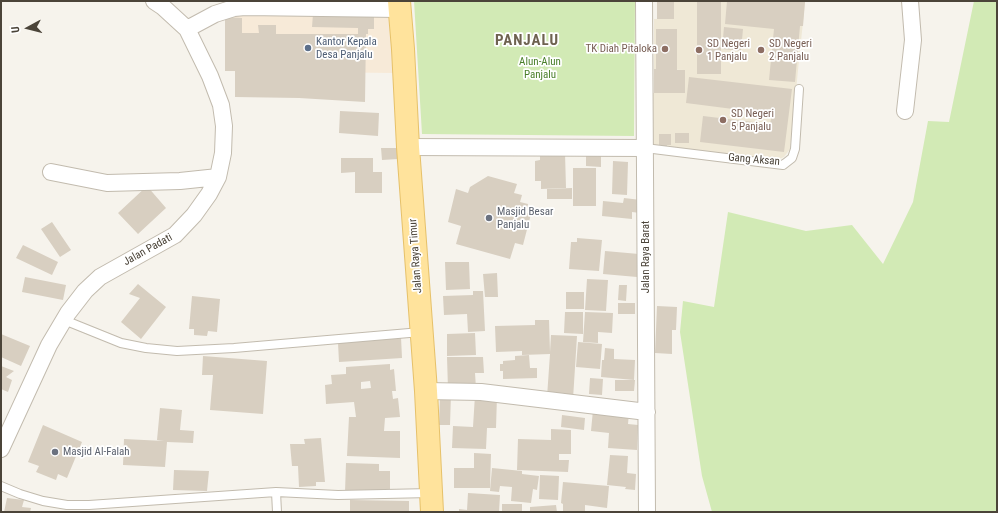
<!DOCTYPE html>
<html>
<head>
<meta charset="utf-8">
<style>
	body { margin:0 }
	#map { position:relative; width:998px; height:513px; overflow:hidden; background:#f6f3ec; font-family:"Roboto Condensed",sans-serif }
	canvas { display:block }
	.frame { position:absolute; inset:0; border:2px solid #4b4439; pointer-events:none }
	.north { position:absolute; left:8px; top:8px; width:40px; height:40px; -webkit-text-stroke:3px #fff; paint-order:stroke; rotate:263deg; font-size:11px; font-weight:700; line-height:16px; text-align:center; color:#4b4439 }
	.north::after { content:''; display:block; margin:auto; width:14px; height:18px; background:#4b4439; clip-path:polygon(50% 0,100% 100%,50% 72%,0 100%) }
</style>
</head>
<body>
<div id="map">
<canvas width="998" height="513"></canvas>
<div class="frame"></div>
<div class="north">U</div>
</div>
<script>
const ctx = document.querySelector('canvas').getContext('2d');
ctx.lineJoin = 'round';
function paint(path, color) {
  ctx.fillStyle = color;
  ctx.fill(path, 'evenodd');
}
function shape(rows) {
  const path = new Path2D();
  for (const r of rows) {
    path.moveTo(r[0], r[1]);
    for (let i = 2; i < r.length; i += 2) path.lineTo(r[i], r[i + 1]);
  }
  return path;
}
function stroke(path, color, width, dash) {
  ctx.strokeStyle = color;
  ctx.lineWidth = width;
  ctx.lineCap = dash ? 'butt' : 'round';
  ctx.setLineDash(dash || []);
  ctx.stroke(path);
}
function drawText(font, color, halo, rows, align = 'center') {
  ctx.font = font + ' "Roboto Condensed",sans-serif';
  ctx.lineWidth = 3.5;
  ctx.setLineDash([]);
  ctx.textBaseline = 'middle';
  ctx.strokeStyle = halo;
  ctx.fillStyle = color;
  for (const [text, x, y, turn = 0] of rows) {
    ctx.save();
    ctx.translate(x, y);
    ctx.rotate((+turn || 0) * Math.PI / 180);
    ctx.textAlign = isNaN(turn) ? turn : align;
    if (halo) ctx.strokeText(text, 0, 0);
    ctx.fillText(text, 0, 0);
    ctx.restore();
  }
}
const commercial = shape([
	[313,12,390,15,393,73,225,71,225,16]
]);
const education = shape([
	[674,1,805,2,790,149,784,157,777,160,652,147,651,93,685,93,684,70,654,69,654,19,674,19]
]);
const green = shape([
	[414,1,635,1,634,136,422,134],
	[974,1,997,1,997,512,712,512,702,476,680,332,683,301,714,307,728,212,806,231,852,225,883,264,913,202,928,121,949,122]
]);
const building = shape([
	[657,1,674,1,674,19,657,19],
	[697,1,721,1,721,74,697,74],
	[727,1,805,2,803,26,800,26,795,82,769,80,774,29,725,24],
	[313,14,374,16,374,29,368,29,368,34,366,34,365,102,299,98,235,97,235,71,225,71,225,17,242,18,242,33,259,33,258,25,276,25,276,34,358,34,358,28,312,27],
	[724,27,743,29,741,51,722,49],
	[656,29,677,29,677,70,685,70,685,93,654,93,654,69,656,69],
	[689,77,792,89,784,152,700,142,703,116,770,124,772,114,686,103],
	[340,111,379,113,378,136,339,133],
	[675,133,689,133,689,143,675,143],
	[659,134,671,134,671,145,667,145,667,148,662,148,662,145,659,145],
	[381,148,398,148,398,159,382,160],
	[586,152,601,152,601,167,586,166],
	[540,153,565,153,566,188,541,189,541,181,535,181,535,161,540,160],
	[341,158,373,158,373,172,382,172,382,193,355,193,355,172,341,173],
	[613,161,628,162,627,195,612,194],
	[573,168,596,168,596,206,573,206],
	[488,176,517,184,514,193,522,195,520,202,528,204,526,213,531,214,523,245,515,243,510,259,456,244,461,226,448,222,456,189,468,193,470,187],
	[147,186,166,208,138,234,118,213],
	[572,188,572,199,547,199,547,189],
	[624,198,641,200,640,213,632,212,632,219,602,216,603,201,623,203],
	[52,222,71,250,60,257,41,229],
	[577,238,602,240,599,271,569,269,571,242,577,242],
	[23,245,58,262,52,275,16,258],
	[605,251,639,254,637,277,603,274],
	[445,262,469,262,470,289,446,290],
	[497,273,498,297,485,297,483,274],
	[25,277,66,285,63,300,22,292],
	[587,279,608,280,606,311,585,310],
	[138,284,166,307,141,339,121,322,140,298,129,294],
	[619,285,627,285,626,301,618,300],
	[473,291,483,291,485,331,468,332,467,314,444,315,443,296,473,295],
	[566,292,584,292,584,309,566,309],
	[192,296,220,299,217,332,208,331,207,336,194,335,194,329,189,329],
	[618,303,635,303,635,314,618,314],
	[657,306,677,307,676,330,672,330,672,354,655,353],
	[565,312,583,312,583,334,564,333],
	[585,312,613,313,612,333,598,332,598,343,583,342],
	[535,320,549,320,550,352,551,335,577,336,573,399,547,397,550,354,522,355,522,351,496,352,495,326,535,325],
	[475,333,476,355,447,356,447,334],
	[1,334,30,346,21,366,1,357],
	[401,337,402,358,339,362,338,343],
	[578,342,602,344,600,369,576,367],
	[605,348,614,349,614,359,635,360,634,380,601,377,602,360,604,360],
	[529,355,530,368,537,368,537,378,503,379,503,371,500,371,500,364,503,364,503,361,515,360,515,356],
	[203,356,267,361,263,414,210,410,213,375,202,375],
	[447,357,483,357,484,373,475,373,476,388,448,389],
	[390,364,390,370,394,369,396,391,392,391,393,399,398,398,400,417,385,418,384,431,400,431,400,458,347,456,349,417,356,417,354,402,326,404,325,385,332,384,331,375,346,374,346,367],
	[370,381,371,388,361,389,361,382],
	[1,366,14,371,6,377,12,380,8,392,1,389],
	[590,378,603,379,602,395,589,394],
	[615,380,635,380,634,391,615,391],
	[440,393,451,394,450,425,439,425],
	[475,395,497,396,496,428,487,428,486,449,452,448,453,426,473,427],
	[160,408,182,410,180,430,194,431,193,443,167,442,165,467,123,465,124,439,164,441,157,440],
	[593,410,629,413,628,424,638,425,637,450,608,448,609,433,591,431],
	[562,415,585,418,584,430,561,427],
	[43,425,82,442,67,478,58,474,56,480,36,472,39,466,28,462],
	[551,429,571,430,571,454,559,454,559,460,569,460,568,472,517,470,518,439,551,440],
	[321,438,325,482,316,482,316,486,299,487,298,466,292,466,290,444,305,444,304,439],
	[474,453,491,454,490,488,454,488,454,468,474,468],
	[610,455,628,456,627,473,636,474,635,490,625,489,626,487,607,485],
	[346,463,379,464,379,471,390,471,390,493,345,492],
	[492,468,522,471,522,474,539,476,537,490,533,489,531,503,511,501,512,487,500,486,499,492,490,491],
	[174,470,209,471,207,491,173,490],
	[540,475,559,476,558,500,539,499],
	[563,482,609,486,607,508,585,505,585,512,563,512,563,504,561,503],
	[468,493,500,495,499,512,485,511,485,512,459,512,459,509,467,510],
	[7,498,24,500,22,507,31,508,30,512,4,512],
	[350,500,409,501,409,512,350,512],
	[502,504,522,504,522,512,502,512],
	[556,505,557,512,530,512,530,507]
]);
const service = shape([
	[645,148,783,165,792,158,795,149,799,89],
	[64,320,121,343,146,348,177,351,234,348,421,332],
	[1,486,20,494,43,501,67,505,89,505,276,492,338,495,431,493],
	[276,492,277,512]
]);
const minor = shape([
	[644,1,647,512],
	[187,29,215,14,234,8,245,7,399,9],
	[905,111,913,40,910,1],
	[408,147,645,148],
	[51,172,107,183,180,181,218,177],
	[426,391,481,392,647,412],
	[1,449,49,345,68,313,85,291,100,277,175,235,194,215,209,194,218,177,223,153,224,126,221,105,210,76,187,29,163,7,154,1]
]);
const primary = shape([
	[399,1,403,49,408,147,426,391,432,512]
]);
const markers = [
	[308,48,4,"#5c6f8a"],
	[665,49,4,"#8d6e63"],
	[699,50,4,"#8d6e63"],
	[761,50,4,"#8d6e63"],
	[723,120,4,"#8d6e63"],
	[489,218,4,"#6b7280"],
	[55,452,4,"#6b7280"]
];
const serviceNames = [
	["Kantor Kepala",316,42],
	["Desa Panjalu",316,55]
];
const educationNames = [
	["SD Negeri",707,44],
	["1 Panjalu",707,57],
	["SD Negeri",769,44],
	["2 Panjalu",769,57],
	["TK Diah Pitaloka",657,49,"right"],
	["SD Negeri",731,114],
	["5 Panjalu",731,127]
];
const parkNames = [
	["Alun-Alun",540,62],
	["Panjalu",540,75]
];
const streetNames = [
	["Gang Aksan",754,160,5],
	["Jalan Padati",148,250,-29],
	["Jalan Raya Timur",416,256,-94],
	["Jalan Raya Barat",646,257,-90]
];
const worshipNames = [
	["Masjid Besar",497,212],
	["Panjalu",497,225],
	["Masjid Al-Falah",63,452]
];
const districtNames = [
	["PANJALU",527,41]
];
paint(commercial, '#f7ead8');
paint(education, '#efe8d6');
paint(green, '#d2eab5');
paint(building, '#d8cfc1');
stroke(service, '#c2bbae', 10);
stroke(minor, '#c2bbae', 18);
stroke(primary, '#e6c16a', 24);
stroke(service, '#fff', 8);
stroke(minor, '#fff', 16);
stroke(primary, '#ffe39c', 22);
for (const [x, y, r, color] of markers) {
  const dot = new Path2D();
  dot.arc(x, y, r, 0, 2 * Math.PI);
  ctx.fillStyle = color;
  ctx.fill(dot);
  stroke(dot, '#fff', 1.5);
}
drawText('11px', '#4e5e75', '#fff', serviceNames, 'left');
drawText('11px', '#785e54', '#fff', educationNames, 'left');
drawText('11px', '#4a7f2a', '#fff', parkNames);
drawText('11px', '#4b4439', '#fff', streetNames);
drawText('11px', '#5b616d', '#fff', worshipNames, 'left');
ctx.letterSpacing = '1px';
drawText('bold 15px', '#6e6250', '#fff', districtNames);
ctx.letterSpacing = '0px';
</script>
</body>
</html>
